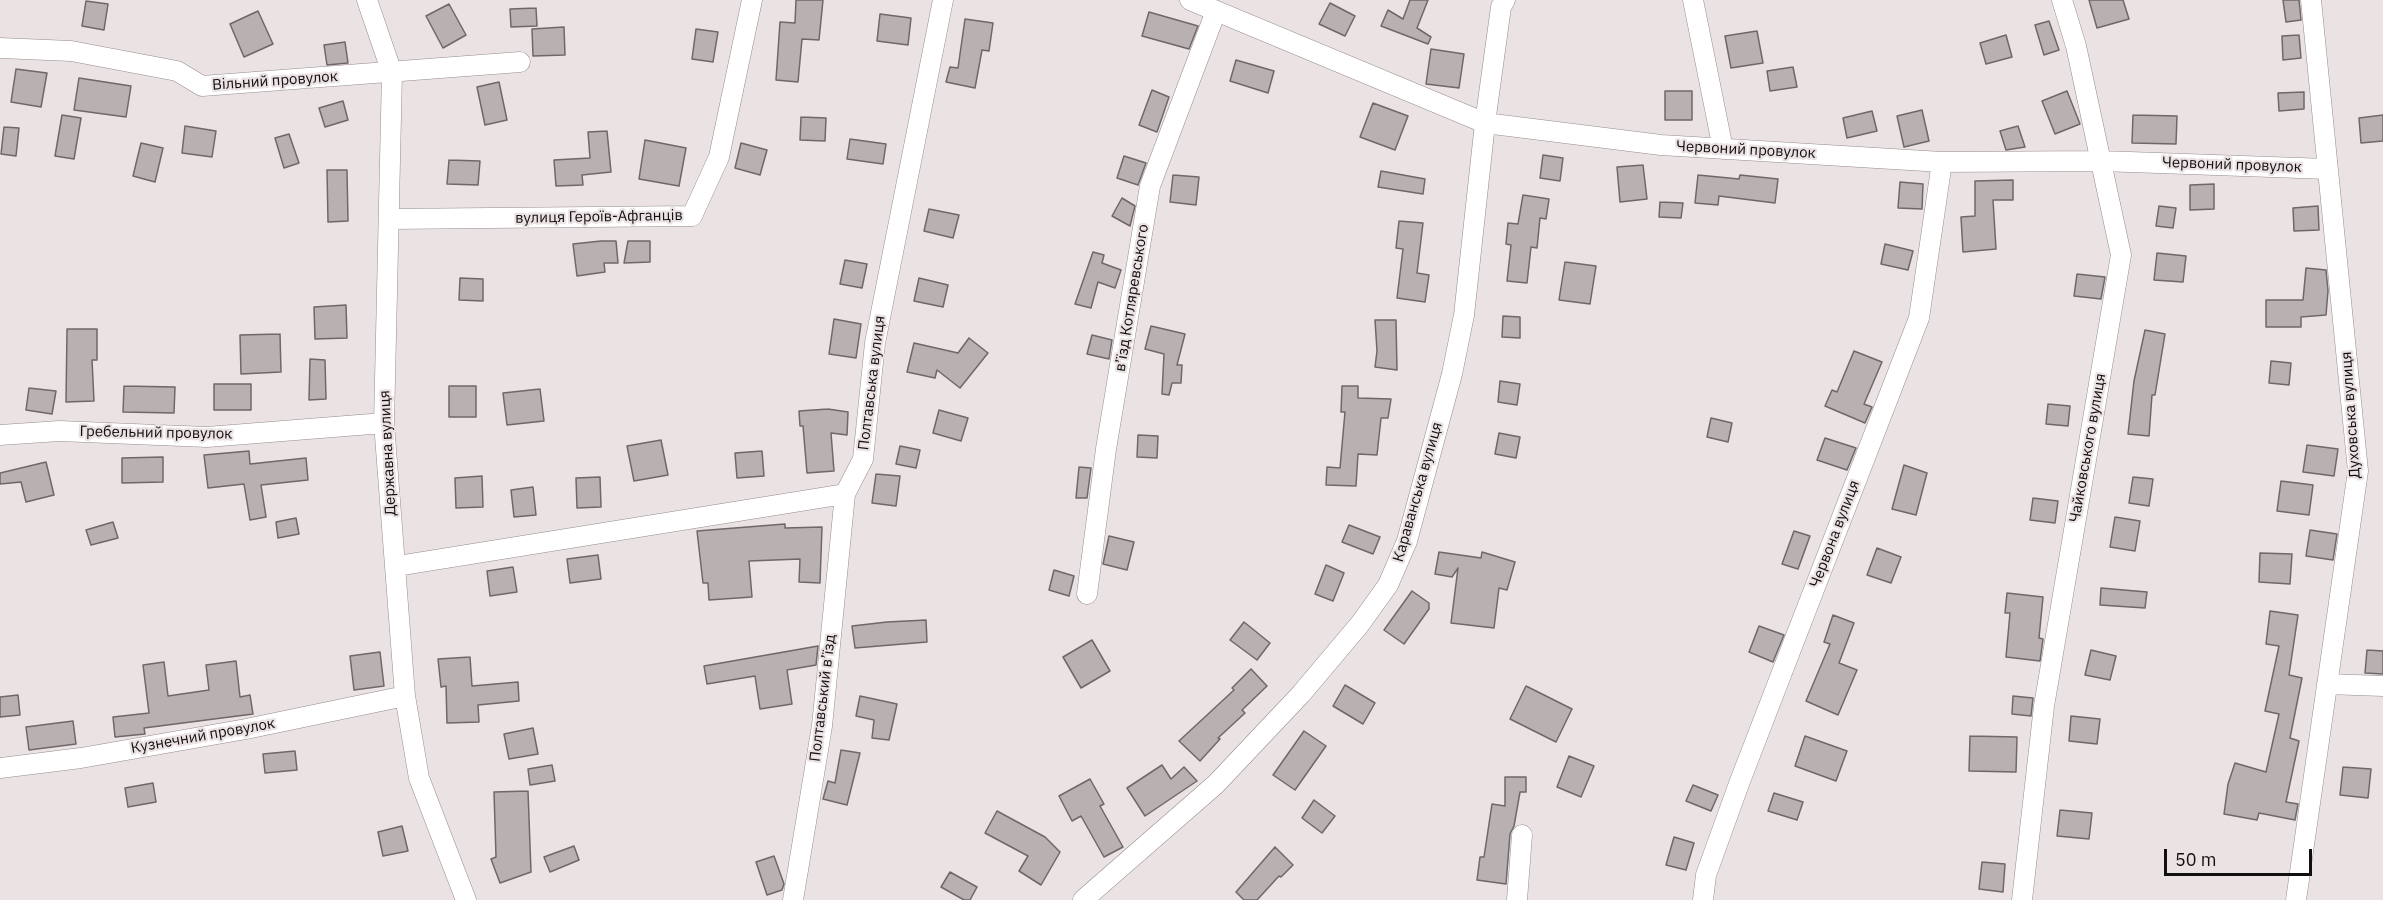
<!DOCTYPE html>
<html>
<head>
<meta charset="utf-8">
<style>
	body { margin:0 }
	#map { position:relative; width:2383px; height:900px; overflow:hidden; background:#ebe2e3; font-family:"IBM Plex Sans",sans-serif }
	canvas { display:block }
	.scale { position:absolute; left:2164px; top:849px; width:148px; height:27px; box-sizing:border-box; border:3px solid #120f10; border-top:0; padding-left:8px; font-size:18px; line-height:21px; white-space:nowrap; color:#120f10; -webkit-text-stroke:4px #ebe2e3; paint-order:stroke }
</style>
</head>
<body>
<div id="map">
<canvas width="2383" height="900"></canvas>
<div class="scale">50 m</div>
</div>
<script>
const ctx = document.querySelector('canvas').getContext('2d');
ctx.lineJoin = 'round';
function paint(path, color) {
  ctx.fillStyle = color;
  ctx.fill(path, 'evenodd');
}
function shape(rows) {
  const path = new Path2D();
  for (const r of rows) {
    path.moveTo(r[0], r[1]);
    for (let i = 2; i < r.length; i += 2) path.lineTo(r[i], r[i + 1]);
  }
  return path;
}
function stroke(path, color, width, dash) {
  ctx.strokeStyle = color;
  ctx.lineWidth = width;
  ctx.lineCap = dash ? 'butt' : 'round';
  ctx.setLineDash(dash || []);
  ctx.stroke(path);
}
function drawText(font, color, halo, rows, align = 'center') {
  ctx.font = font + ' "IBM Plex Sans",sans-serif';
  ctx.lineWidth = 4.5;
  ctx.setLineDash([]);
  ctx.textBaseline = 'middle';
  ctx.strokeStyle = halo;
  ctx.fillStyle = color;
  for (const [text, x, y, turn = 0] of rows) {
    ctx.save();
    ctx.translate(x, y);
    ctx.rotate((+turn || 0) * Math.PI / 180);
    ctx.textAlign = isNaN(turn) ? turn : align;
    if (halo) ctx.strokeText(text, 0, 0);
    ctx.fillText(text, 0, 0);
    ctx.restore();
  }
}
const building = shape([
	[796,0,823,0,819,40,802,39,798,82,776,80,780,22,795,23,796,0],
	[1410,0,1428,0,1417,28,1431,37,1428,44,1381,26,1388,10,1403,19,1410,0],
	[2089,0,2123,0,2129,19,2097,28,2089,0],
	[2283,0,2299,0,2301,20,2286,22,2283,0],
	[86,1,108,4,104,30,82,26,86,1],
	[1330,3,1355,16,1345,36,1319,24,1330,3],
	[449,4,466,35,443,48,426,16,449,4],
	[536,8,537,26,511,27,510,9,536,8],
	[258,11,273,44,244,57,230,24,258,11],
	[1149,12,1198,26,1189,49,1142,36,1149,12],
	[880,14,911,18,908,45,877,41,880,14],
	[965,19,993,23,989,51,982,50,975,88,946,82,950,67,958,68,965,19],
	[2049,21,2059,50,2044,55,2035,25,2049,21],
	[564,27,565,55,533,56,532,29,564,27],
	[696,29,718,32,713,62,692,59,696,29],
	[1757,31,1763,63,1731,68,1725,36,1757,31],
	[2006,35,2012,57,1986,64,1980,43,2006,35],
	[2299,35,2301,58,2283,60,2282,36,2299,35],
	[345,42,348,63,327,65,324,45,345,42],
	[1431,49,1464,54,1459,88,1426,84,1431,49],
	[1236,60,1274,71,1268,93,1230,81,1236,60],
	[1793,67,1797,87,1770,91,1767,71,1793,67],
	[16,69,47,73,41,107,11,102,16,69],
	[79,78,131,86,126,117,74,110,79,78],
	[499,82,507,120,485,125,477,87,499,82],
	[1152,90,1169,97,1157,132,1139,125,1152,90],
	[1665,91,1692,91,1692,120,1665,120,1665,91],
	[2067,91,2080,124,2055,134,2042,101,2067,91],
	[2304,92,2304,109,2279,111,2278,93,2304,92],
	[343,101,348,120,325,127,319,108,343,101],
	[1373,103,1408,116,1395,150,1360,137,1373,103],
	[1922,110,1929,141,1904,147,1897,116,1922,110],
	[1872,111,1877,131,1847,138,1843,118,1872,111],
	[62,115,81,118,74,159,55,156,62,115],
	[2133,115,2177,116,2176,144,2132,143,2133,115],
	[2383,115,2383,141,2361,143,2359,118,2383,115],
	[801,117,826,118,825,141,800,140,801,117],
	[185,126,216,131,212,157,182,153,185,126],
	[2018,126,2025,147,2006,150,2000,131,2018,126],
	[4,127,19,128,16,156,1,154,4,127],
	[607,131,611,172,582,175,583,185,556,186,554,160,590,158,588,132,607,131],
	[289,134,299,163,284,168,275,138,289,134],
	[850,139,886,144,883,164,847,159,850,139],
	[645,140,686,148,679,186,639,179,645,140],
	[141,143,163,148,155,182,133,176,141,143],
	[741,143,767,150,760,175,735,168,741,143],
	[1543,155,1563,158,1560,181,1540,178,1543,155],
	[1124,156,1146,163,1138,185,1117,178,1124,156],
	[449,160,480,161,478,185,447,184,449,160],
	[1643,165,1647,199,1620,202,1617,167,1643,165],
	[327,170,347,170,348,221,328,222,327,170],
	[1381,171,1425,179,1423,194,1378,187,1381,171],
	[1173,175,1199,177,1196,205,1170,202,1173,175],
	[1698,175,1739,179,1740,175,1778,179,1775,203,1719,196,1718,205,1695,203,1698,175],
	[2013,180,2013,200,1993,200,1996,249,1963,252,1961,217,1975,216,1975,181,2013,180],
	[1900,182,1923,184,1922,209,1898,208,1900,182],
	[2214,184,2214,209,2190,210,2190,185,2214,184],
	[1523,195,1549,199,1546,219,1540,218,1537,248,1531,247,1527,283,1507,281,1511,245,1506,244,1508,223,1518,224,1523,195],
	[1122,198,1135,206,1130,226,1112,216,1122,198],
	[1660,202,1683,203,1681,218,1659,217,1660,202],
	[2159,206,2176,208,2173,228,2156,226,2159,206],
	[2318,206,2319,230,2294,231,2293,208,2318,206],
	[929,209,959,215,953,238,924,231,929,209],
	[1399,221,1423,223,1417,273,1429,275,1425,302,1397,298,1403,249,1396,248,1399,221],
	[601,241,616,241,618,263,604,263,605,272,577,276,573,244,601,241],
	[628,241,650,241,650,262,624,263,628,241],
	[1885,244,1913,251,1908,270,1881,264,1885,244],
	[1093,252,1104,255,1102,263,1121,270,1115,288,1098,282,1091,308,1075,304,1093,252],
	[2157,253,2186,256,2183,282,2154,280,2157,253],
	[845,260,867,264,862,288,840,284,845,260],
	[1565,262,1596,266,1590,304,1559,300,1565,262],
	[2306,268,2326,270,2328,291,2326,315,2301,317,2301,327,2266,327,2266,300,2303,300,2306,268],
	[2077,274,2105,277,2101,299,2074,296,2077,274],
	[460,278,483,279,483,301,459,300,460,278],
	[919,278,948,285,943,307,914,301,919,278],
	[346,305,347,338,315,339,314,307,346,305],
	[1503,316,1520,317,1520,338,1502,337,1503,316],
	[834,319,861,324,856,358,829,354,834,319],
	[1375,320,1396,320,1397,370,1375,367,1377,351,1375,320],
	[1151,326,1185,334,1177,365,1182,365,1181,383,1172,383,1169,395,1162,394,1164,354,1145,349,1151,326],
	[67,329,97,329,97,360,92,360,94,401,66,402,67,329],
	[2145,330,2165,334,2155,395,2152,395,2149,436,2128,434,2134,381,2145,330],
	[280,334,281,372,241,374,240,335,280,334],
	[1092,335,1112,340,1109,359,1087,354,1092,335],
	[969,338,988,353,960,388,937,370,935,378,907,372,914,343,958,353,969,338],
	[1854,351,1882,362,1864,404,1872,407,1865,423,1825,406,1832,390,1837,392,1854,351],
	[310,359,325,360,326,399,309,400,310,359],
	[2271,361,2291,363,2289,385,2269,383,2271,361],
	[1500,381,1520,384,1517,405,1498,402,1500,381],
	[214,384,251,384,251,410,214,410,214,384],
	[124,386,175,387,174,413,123,412,124,386],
	[449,386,476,386,476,417,449,417,449,386],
	[1342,386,1358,386,1358,398,1391,399,1388,418,1381,418,1377,455,1358,454,1356,486,1326,485,1327,467,1340,468,1345,412,1341,412,1342,386],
	[29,388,56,391,52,414,26,410,29,388],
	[540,389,544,421,507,425,503,393,540,389],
	[2048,404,2070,406,2068,426,2046,424,2048,404],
	[828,409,848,412,847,435,831,433,834,471,807,473,803,426,800,426,799,411,828,409],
	[939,410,968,418,961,441,933,433,939,410],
	[1711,418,1732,423,1728,442,1707,437,1711,418],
	[1499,433,1520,437,1516,458,1495,454,1499,433],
	[1138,435,1158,436,1157,458,1137,457,1138,435],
	[1825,438,1856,448,1847,470,1817,460,1825,438],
	[661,440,668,475,634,481,627,446,661,440],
	[2307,445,2338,449,2334,476,2303,472,2307,445],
	[900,446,920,450,916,468,896,464,900,446],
	[249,451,250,464,306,458,308,480,261,485,266,517,250,520,244,484,208,488,204,455,249,451],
	[762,451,764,476,737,478,735,453,762,451],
	[163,457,163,482,122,483,122,458,163,457],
	[46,462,54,495,26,502,21,482,0,484,0,473,46,462],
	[1904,465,1927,473,1916,515,1892,509,1904,465],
	[1079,467,1091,468,1087,498,1076,498,1079,467],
	[876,474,900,476,896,506,872,503,876,474],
	[482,476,483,507,456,508,455,478,482,476],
	[600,477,601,507,577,508,576,478,600,477],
	[2133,477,2153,479,2149,506,2129,503,2133,477],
	[2281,481,2313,485,2309,515,2277,511,2281,481],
	[533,487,536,515,514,517,511,490,533,487],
	[2033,498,2058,501,2055,523,2030,520,2033,498],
	[2115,517,2140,521,2135,551,2110,547,2115,517],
	[296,518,299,534,278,538,276,522,296,518],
	[113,522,118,538,91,545,86,530,113,522],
	[785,524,785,528,822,527,820,583,799,582,800,559,749,561,752,597,709,600,708,583,703,583,697,531,785,524],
	[1349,525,1380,537,1373,554,1342,542,1349,525],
	[2310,530,2337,534,2333,560,2306,556,2310,530],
	[1794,531,1810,536,1798,569,1782,564,1794,531],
	[1109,536,1134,542,1127,570,1103,564,1109,536],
	[1877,548,1901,557,1891,583,1867,575,1877,548],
	[1439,552,1481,558,1482,552,1515,562,1507,590,1499,588,1494,628,1451,623,1458,568,1452,577,1435,574,1439,552],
	[2260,553,2292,554,2290,584,2259,582,2260,553],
	[598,555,601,579,570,583,567,559,598,555],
	[1326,565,1344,573,1333,601,1315,594,1326,565],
	[513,567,517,592,490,596,487,571,513,567],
	[1054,570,1074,576,1069,596,1049,590,1054,570],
	[2101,588,2147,592,2145,608,2100,605,2101,588],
	[1412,591,1429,603,1429,609,1404,644,1384,630,1412,591],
	[2007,593,2043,597,2039,638,2043,639,2040,661,2006,657,2010,613,2005,613,2007,593],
	[2270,611,2298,615,2289,675,2302,678,2290,738,2299,741,2286,802,2298,804,2295,820,2259,813,2257,820,2224,814,2228,784,2235,763,2266,772,2279,714,2265,711,2279,646,2266,644,2270,611],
	[1833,615,1854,623,1839,663,1857,670,1838,715,1806,701,1830,644,1824,642,1833,615],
	[926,620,927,642,855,648,852,626,887,622,926,620],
	[1244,622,1270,643,1257,660,1230,640,1244,622],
	[1759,626,1784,635,1773,662,1749,652,1759,626],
	[1092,640,1110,671,1081,688,1063,657,1092,640],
	[818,646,816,665,787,670,792,704,760,709,755,676,707,684,704,666,818,646],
	[2091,650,2116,656,2110,680,2085,675,2091,650],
	[2367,650,2383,651,2383,674,2365,673,2367,650],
	[380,652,384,686,354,690,350,656,380,652],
	[470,657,472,686,518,682,519,701,478,705,479,722,447,723,446,686,441,687,438,659,470,657],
	[236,661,240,697,250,695,253,714,144,728,145,734,115,737,113,717,149,713,143,665,164,662,168,696,209,690,206,665,236,661],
	[1251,669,1267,686,1242,710,1245,713,1218,738,1220,739,1200,761,1179,741,1234,690,1232,688,1251,669],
	[1345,685,1375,703,1363,724,1333,706,1345,685],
	[1526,686,1572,709,1556,742,1510,719,1526,686],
	[18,695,20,715,0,717,0,697,18,695],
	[860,696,897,704,889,740,872,738,874,720,856,716,860,696],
	[2013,696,2033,698,2031,716,2012,714,2013,696],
	[2071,716,2100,719,2097,744,2069,741,2071,716],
	[73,721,76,744,29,750,26,727,73,721],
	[533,728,538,754,509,759,504,734,533,728],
	[1304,731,1326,746,1295,790,1273,775,1304,731],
	[1805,736,1847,751,1836,781,1795,766,1805,736],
	[1970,736,2017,737,2016,772,1969,771,1970,736],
	[841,750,860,753,847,805,823,799,828,781,835,783,841,750],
	[295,751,297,770,265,773,263,754,295,751],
	[1569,756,1594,766,1581,797,1557,787,1569,756],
	[552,765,555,781,530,785,528,769,552,765],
	[1162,765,1171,779,1184,767,1197,781,1145,816,1127,788,1162,765],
	[2343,767,2371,769,2368,798,2340,795,2343,767],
	[1505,777,1526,777,1526,792,1520,792,1514,826,1510,834,1506,884,1477,880,1480,857,1484,857,1492,804,1505,806,1505,777],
	[1090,779,1104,804,1100,806,1123,847,1104,857,1081,816,1072,821,1059,796,1090,779],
	[153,783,156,802,128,807,125,788,153,783],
	[1693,785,1718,795,1711,811,1686,801,1693,785],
	[528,791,531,872,500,883,491,859,496,857,494,792,528,791],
	[1774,793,1803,802,1797,820,1768,811,1774,793],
	[1314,800,1335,816,1322,833,1302,818,1314,800],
	[2060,810,2092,813,2089,839,2057,836,2060,810],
	[997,811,1045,837,1060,852,1041,885,1019,871,1028,856,985,833,997,811],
	[402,826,408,851,383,856,378,832,402,826],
	[1674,837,1694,843,1686,870,1666,865,1674,837],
	[574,846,579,860,550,872,544,857,574,846],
	[1275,847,1293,865,1281,877,1279,876,1257,900,1244,900,1236,892,1275,847],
	[774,856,784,884,782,890,767,895,756,862,774,856],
	[1982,862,2005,864,2003,892,1979,889,1982,862],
	[950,872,977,887,970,900,964,900,941,887,950,872]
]);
const minor = shape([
	[367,0,392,73,384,423,405,696,419,778,466,900],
	[1190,0,1485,123,1661,145,1942,162,2101,161,2328,169],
	[1693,0,1723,149],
	[0,48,71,51,177,71,202,86,520,62],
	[389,219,692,216,719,157,752,0],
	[0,435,59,431,207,437,384,423],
	[397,566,845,494,863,459,875,343,943,0],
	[1087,594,1106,449,1150,186,1216,11],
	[2327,684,2383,686],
	[0,768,81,758,246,729,405,696],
	[793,900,822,726,845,494],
	[1083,900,1216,784,1301,694,1360,624,1388,585,1407,541,1452,374,1464,315,1485,123,1501,7,1505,0],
	[1517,900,1522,835],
	[1703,900,1706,875,1740,781,1919,318,1942,162],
	[2022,900,2044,706,2121,255,2076,46,2062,0],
	[2296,900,2358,471,2311,0]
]);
const streetNames = [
	["Вільний провулок",275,81,-4],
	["Червоний провулок",1746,150,3],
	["Червоний провулок",2232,165,2],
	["вулиця Героїв-Афганців",599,217,-1],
	["в’їзд Котляревського",1132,298,-81],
	["Полтавська вулиця",872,383,-83],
	["Духовська вулиця",2351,415,-94],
	["Гребельний провулок",156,433,1],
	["Чайковського вулиця",2088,448,-80],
	["Державна вулиця",388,453,-93],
	["Караванська вулиця",1418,492,-74],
	["Червона вулиця",1835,534,-69],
	["Полтавський в’їзд",823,698,-83],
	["Кузнечний провулок",203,736,-10]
];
paint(building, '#b9b0b1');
stroke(building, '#6f6769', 1.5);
stroke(minor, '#958c8d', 21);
stroke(minor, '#fff', 20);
drawText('15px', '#120f10', '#ebe2e3', streetNames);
</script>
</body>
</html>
